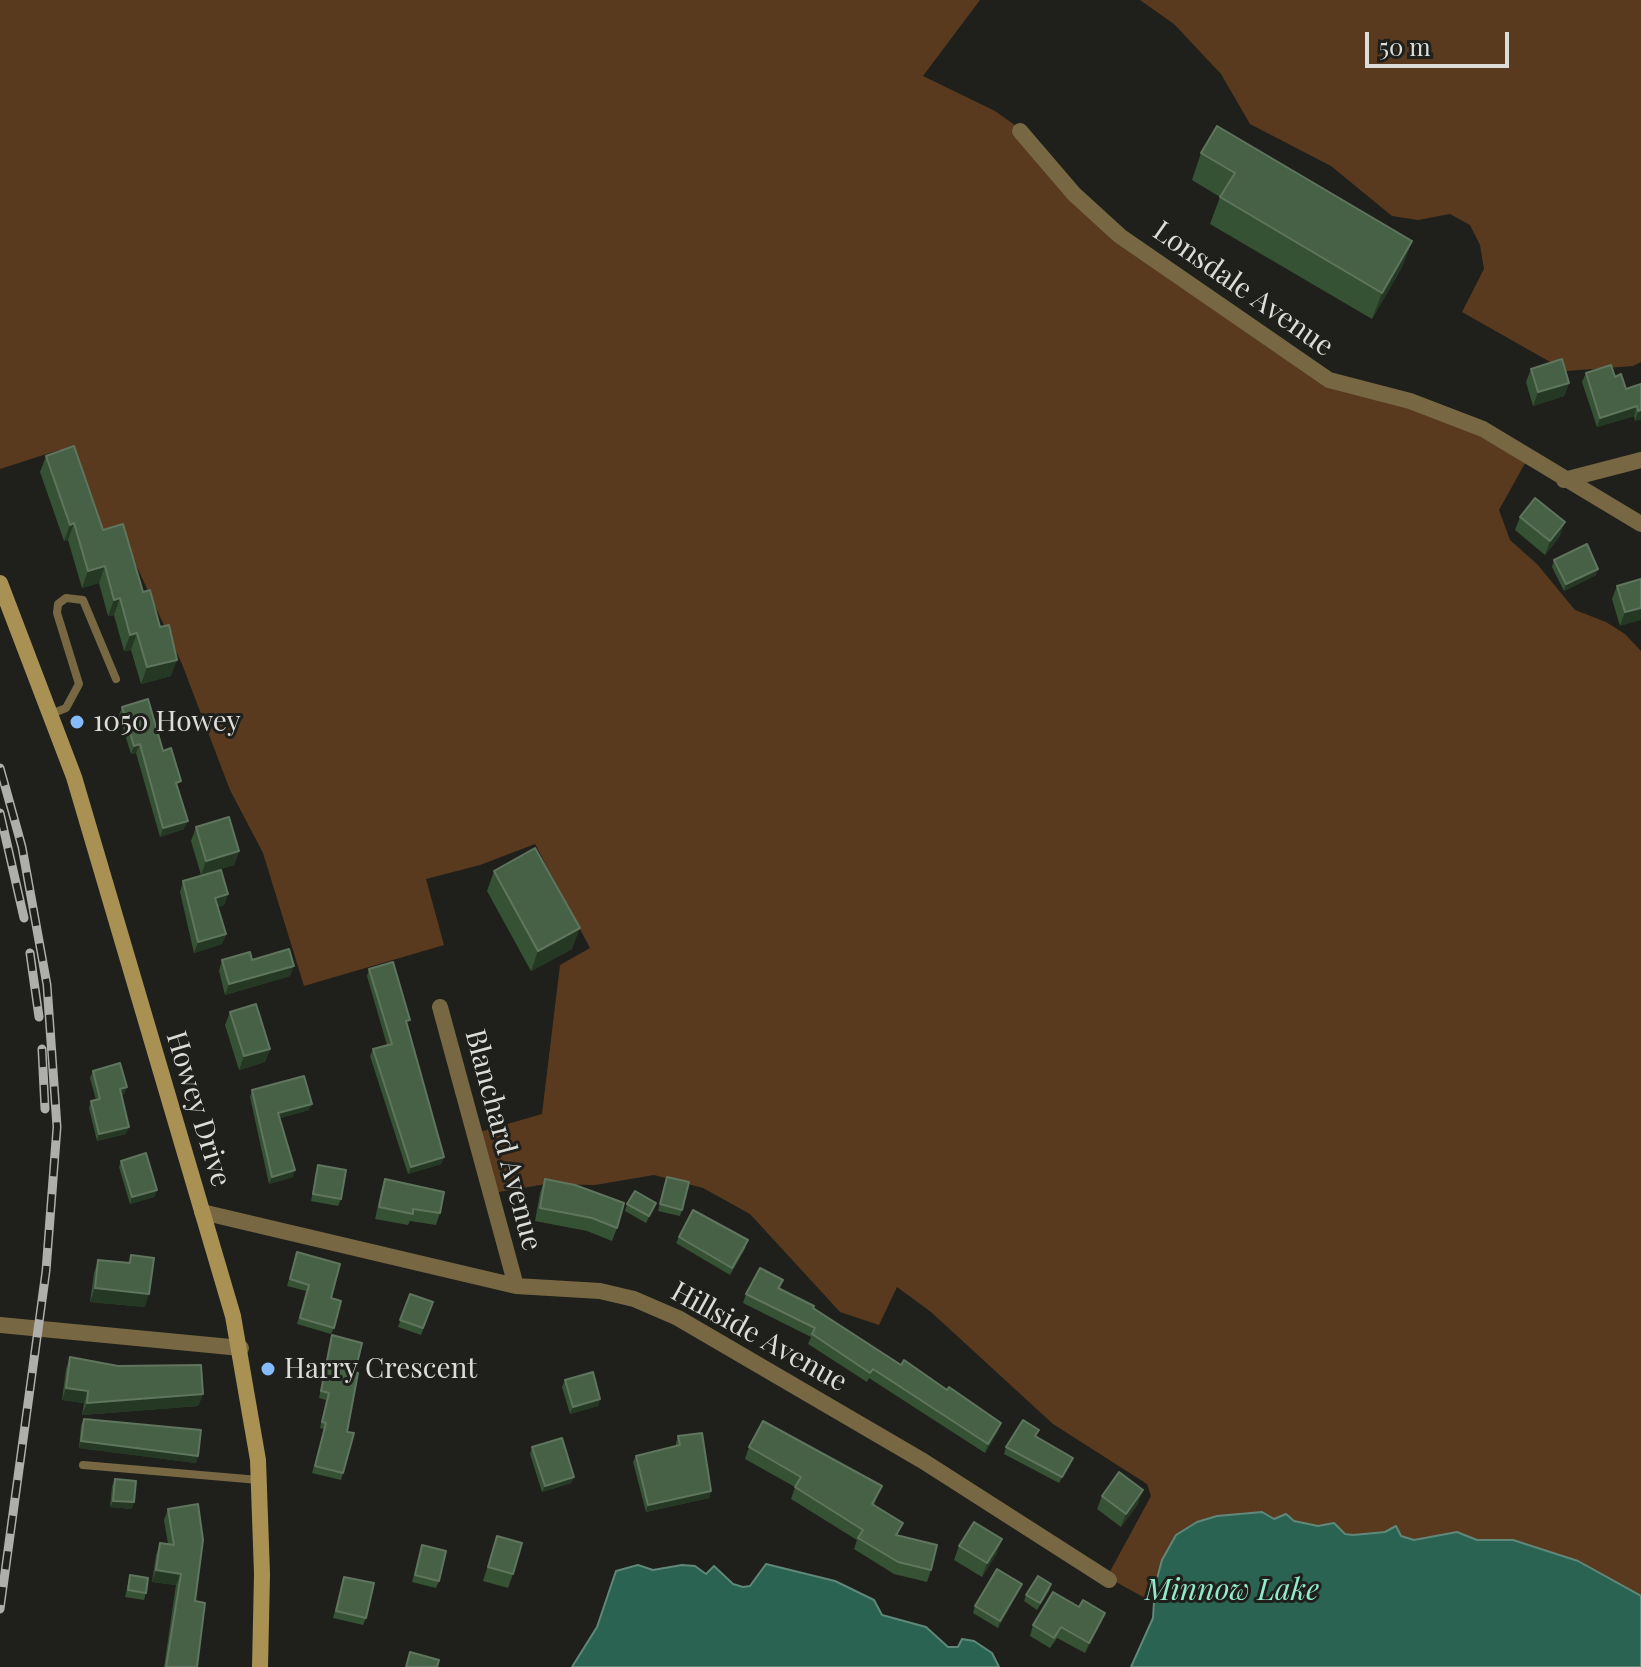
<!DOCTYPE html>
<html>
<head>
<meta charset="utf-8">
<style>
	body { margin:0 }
	#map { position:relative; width:1641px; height:1667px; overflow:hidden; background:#1f201b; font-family:"Playfair Display",serif }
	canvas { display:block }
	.scale { position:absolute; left:1365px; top:32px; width:144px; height:36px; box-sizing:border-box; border:4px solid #dcddd9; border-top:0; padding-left:10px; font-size:24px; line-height:28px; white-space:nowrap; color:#dcddd9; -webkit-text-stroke:6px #1f201b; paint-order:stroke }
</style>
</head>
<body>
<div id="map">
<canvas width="1641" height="1667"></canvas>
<div class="scale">50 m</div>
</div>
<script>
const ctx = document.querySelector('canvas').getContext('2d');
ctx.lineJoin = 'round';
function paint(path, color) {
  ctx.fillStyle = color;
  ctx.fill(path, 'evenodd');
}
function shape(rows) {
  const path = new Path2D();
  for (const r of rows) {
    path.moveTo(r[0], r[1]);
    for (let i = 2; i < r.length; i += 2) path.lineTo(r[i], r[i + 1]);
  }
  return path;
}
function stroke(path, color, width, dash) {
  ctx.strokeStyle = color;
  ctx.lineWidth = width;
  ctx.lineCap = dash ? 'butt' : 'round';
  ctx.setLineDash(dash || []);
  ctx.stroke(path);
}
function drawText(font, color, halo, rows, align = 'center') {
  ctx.font = font + ' "Playfair Display",serif';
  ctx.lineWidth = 6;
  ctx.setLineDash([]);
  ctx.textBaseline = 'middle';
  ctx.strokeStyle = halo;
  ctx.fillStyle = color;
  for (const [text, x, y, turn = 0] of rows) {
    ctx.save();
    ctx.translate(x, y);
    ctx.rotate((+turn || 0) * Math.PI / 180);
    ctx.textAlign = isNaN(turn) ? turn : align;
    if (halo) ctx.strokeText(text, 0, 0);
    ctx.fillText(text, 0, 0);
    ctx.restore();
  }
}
const green = shape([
	[0,0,980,0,923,76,995,111,1019,128,1120,234,1330,379,1410,400,1529,456,1499,510,1510,540,1537,564,1575,610,1606,622,1625,634,1641,651,1641,1596,1578,1561,1513,1540,1476,1540,1457,1532,1414,1540,1385,1532,1353,1535,1293,1521,1286,1514,1274,1519,1262,1512,1216,1516,1155,1586,1154,1603,1107,1577,1151,1496,1147,1484,1053,1424,931,1312,897,1287,879,1325,840,1312,750,1214,703,1188,654,1175,595,1185,546,1184,493,1193,476,1133,542,1114,560,965,590,948,535,844,480,865,426,879,444,945,304,986,263,853,230,790,182,664,124,539,102,531,79,464,59,450,0,469],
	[1140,0,1641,0,1641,362,1633,366,1566,371,1462,312,1484,269,1480,245,1470,225,1450,214,1418,220,1392,216,1331,166,1250,124,1221,74,1174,24]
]);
const water = shape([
	[1262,1512,1274,1519,1286,1514,1294,1521,1318,1526,1334,1523,1345,1534,1353,1535,1385,1532,1396,1526,1401,1536,1414,1540,1457,1532,1477,1540,1513,1540,1578,1561,1641,1596,1641,1667,1131,1667,1153,1618,1155,1586,1162,1560,1176,1535,1197,1522,1217,1516,1262,1512],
	[766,1564,835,1581,874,1600,882,1615,926,1627,948,1647,958,1647,962,1639,974,1641,992,1653,999,1667,572,1667,597,1627,616,1571,638,1565,653,1570,682,1565,695,1566,706,1574,714,1566,733,1584,743,1587,750,1586,766,1564]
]);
const service = shape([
	[51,714,66,708,79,684,57,613,58,604,66,598,83,600,116,679],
	[83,1465,259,1480]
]);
const minor = shape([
	[1020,131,1074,194,1120,236,1329,380,1410,401,1483,429,1641,524],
	[1564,480,1641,460],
	[440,1007,516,1286],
	[202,1212,516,1286,600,1291,634,1299,678,1318,923,1461,1109,1580],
	[0,1325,241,1348]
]);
const secondary = shape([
	[0,583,74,777,233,1316,258,1460,262,1574,260,1667]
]);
const rail = shape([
	[0,768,22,847,47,985,57,1127,46,1271,0,1609],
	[0,813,24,918],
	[30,953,39,1017],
	[42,1049,45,1109]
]);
const wall = shape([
	[1201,153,1412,241,1402,267,1372,319,1210,224,1220,197,1192,180],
	[1531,369,1569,383,1564,396,1533,406,1526,382],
	[1586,373,1615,377,1626,389,1641,384,1641,419,1635,421,1634,416,1597,427,1582,382],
	[46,456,103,530,143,592,171,676,141,684,131,650,124,651,114,615,108,616,99,583,82,588,68,540,64,541,40,472],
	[1520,517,1560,536,1545,555,1515,530],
	[1554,560,1596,575,1564,591,1552,567],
	[1641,579,1620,626,1612,599,1617,586],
	[122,707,163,751,178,789,184,829,160,837,136,753,131,754,119,715],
	[196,827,239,851,234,865,201,875,191,841],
	[494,871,572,949,531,971,487,891],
	[183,881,228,894,224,905,218,907,226,934,222,944,194,953,180,892],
	[222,960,252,960,290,976,225,995,219,971],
	[369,969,408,1027,444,1157,441,1164,408,1174,370,1056,373,1049,387,1045,367,976],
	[230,1012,270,1049,265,1062,239,1070,225,1025],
	[93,1071,127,1087,124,1094,121,1095,126,1134,97,1141,89,1108,91,1101,96,1100,90,1078],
	[252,1090,309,1110,280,1118,293,1177,269,1184,250,1097],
	[121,1161,157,1190,154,1197,130,1204,119,1167],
	[318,1165,341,1199,338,1206,311,1201,316,1172],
	[667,1177,682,1210,680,1216,658,1211],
	[385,1179,440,1213,436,1225,410,1221,408,1225,375,1219,381,1191],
	[545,1179,617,1228,612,1241,587,1231,535,1221,540,1193],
	[656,1203,646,1223,625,1211,627,1204],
	[679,1237,746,1247,730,1275,676,1243],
	[297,1252,334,1328,331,1334,297,1324,306,1291,287,1286],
	[131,1255,145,1307,90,1302,94,1273,98,1260,128,1263],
	[783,1280,780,1289,813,1308,901,1365,947,1390,1001,1423,997,1433,985,1453,869,1378,867,1382,808,1344,811,1337,743,1303,746,1294],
	[410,1294,433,1302,421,1335,398,1327],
	[332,1335,355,1372,347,1432,343,1473,341,1480,312,1473,324,1429,320,1428,326,1400,319,1398],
	[70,1357,203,1394,198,1406,82,1415,84,1403,62,1400,66,1369],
	[565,1380,600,1399,598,1406,570,1414,562,1387],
	[84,1419,198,1456,196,1463,79,1448,81,1425],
	[678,1436,711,1491,709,1498,646,1512,633,1462,636,1456,676,1446,676,1443],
	[1036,1437,1073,1458,1059,1483,1004,1454,1006,1447],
	[532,1447,574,1477,571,1483,542,1492,530,1454],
	[749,1447,882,1486,874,1505,898,1536,931,1570,927,1582,894,1574,854,1549,857,1540,791,1499,795,1487,745,1459],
	[115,1479,132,1509,110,1507,112,1486],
	[1102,1496,1138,1504,1121,1527,1097,1509],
	[168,1509,195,1601,197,1667,164,1667,176,1585,152,1582,156,1555,160,1543,168,1544,164,1520],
	[497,1536,513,1574,508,1588,483,1581],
	[422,1545,439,1581,436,1588,412,1582],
	[959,1546,997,1553,982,1577,954,1560],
	[130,1575,146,1593,144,1600,125,1597],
	[344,1577,366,1618,363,1625,333,1618],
	[1051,1584,1049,1591,1037,1610,1024,1601,1026,1595],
	[1019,1591,998,1628,973,1613,975,1606],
	[1079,1607,1105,1613,1101,1623,1085,1653,1057,1638,1050,1648,1030,1636,1033,1625]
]);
const shadedWall = shape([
	[1412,241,1402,267,1372,319,1382,293],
	[1569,383,1564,396,1533,406,1538,392],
	[1637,406,1634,416,1597,427,1600,418],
	[1641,410,1641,419,1635,421,1638,411],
	[1565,522,1560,536,1545,555,1550,541],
	[74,523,68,540,64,541,70,525],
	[105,566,99,583,82,588,88,571],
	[1598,569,1596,575,1564,591,1566,584],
	[120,598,114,615,108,616,114,600],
	[1641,608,1641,620,1620,626,1625,612],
	[137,633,131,650,124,651,130,635],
	[177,660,171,676,141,684,147,667],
	[140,744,136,753,131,754,134,746],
	[188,821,184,829,160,837,163,828],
	[239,851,234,865,201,875,206,861],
	[228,894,224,905,211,909,215,898],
	[580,928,572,949,531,971,538,951],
	[226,934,222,944,194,953,198,942],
	[294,966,290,976,225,995,229,984],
	[270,1049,265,1062,239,1070,244,1056],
	[127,1087,124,1094,117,1096,120,1089],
	[312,1104,309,1110,276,1119,278,1113],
	[129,1127,126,1134,97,1141,99,1134],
	[444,1157,441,1164,408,1174,411,1167],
	[295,1170,293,1177,269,1184,272,1177],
	[157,1190,154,1197,130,1204,132,1197],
	[95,1288,149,1294,145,1307,90,1302],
	[66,1388,88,1391,84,1403,62,1400],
	[203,1394,198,1406,82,1415,87,1403],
	[600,1399,598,1406,570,1414,573,1407],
	[1001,1423,997,1433,985,1453,988,1444],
	[81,1441,198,1456,196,1463,79,1448],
	[574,1477,571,1483,542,1492,545,1486],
	[1143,1490,1138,1504,1121,1527,1126,1514],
	[711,1491,709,1498,646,1512,648,1505],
	[113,1501,134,1502,132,1509,110,1507],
	[1002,1539,997,1553,982,1577,987,1563],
	[156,1570,181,1574,176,1585,152,1582],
	[1022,1584,1019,1591,998,1628,1000,1621],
	[1105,1613,1101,1623,1085,1653,1089,1643]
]);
const building = shape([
	[1217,126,1412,241,1382,293,1220,197,1235,173,1201,153,1217,126],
	[1562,359,1569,383,1538,392,1531,369,1562,359],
	[1611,365,1615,377,1621,374,1626,389,1641,384,1641,410,1638,411,1637,406,1600,418,1586,373,1611,365],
	[74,446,103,530,123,524,143,592,150,590,160,627,169,625,177,660,147,667,137,633,130,635,120,598,114,600,105,566,88,571,74,523,70,525,46,456,74,446],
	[1535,498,1565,522,1550,541,1520,517,1535,498],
	[1587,544,1598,569,1566,584,1554,560,1587,544],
	[1641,579,1641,608,1625,612,1617,586,1641,579],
	[148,699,163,751,171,748,181,781,176,783,188,821,163,828,140,744,134,746,122,707,148,699],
	[229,817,239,851,206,861,196,827,229,817],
	[535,848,580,928,538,951,494,871,535,848],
	[221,870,228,894,215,898,226,934,198,942,183,881,221,870],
	[289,949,294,966,229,984,222,960,250,952,252,960,289,949],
	[393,962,410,1020,406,1021,444,1157,411,1167,373,1049,392,1044,369,969,393,962],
	[256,1004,270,1049,244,1056,230,1012,256,1004],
	[120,1063,127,1087,120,1089,129,1127,99,1134,91,1101,100,1099,93,1071,120,1063],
	[304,1076,312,1104,278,1113,295,1170,272,1177,252,1090,304,1076],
	[146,1153,157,1190,132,1197,121,1161,146,1153],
	[318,1165,346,1170,341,1199,313,1194,318,1165],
	[667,1177,689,1182,682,1210,660,1204,667,1177],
	[385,1179,444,1192,440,1213,413,1209,413,1214,379,1207,385,1179],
	[545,1179,575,1185,624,1203,617,1228,592,1218,540,1208,545,1179],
	[635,1191,656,1203,649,1216,627,1204,635,1191],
	[693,1210,748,1240,732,1268,679,1237,693,1210],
	[297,1252,340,1264,331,1298,341,1301,334,1328,300,1318,309,1285,290,1279,297,1252],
	[131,1255,154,1258,149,1294,95,1288,98,1260,130,1263,131,1255],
	[760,1268,783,1280,778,1288,814,1306,813,1308,901,1365,904,1360,947,1390,949,1387,1001,1423,988,1444,873,1369,870,1373,812,1334,815,1328,746,1294,760,1268],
	[410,1294,433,1302,423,1328,400,1320,410,1294],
	[332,1335,362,1343,355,1372,358,1373,347,1432,354,1433,343,1473,315,1466,326,1423,322,1422,329,1393,321,1391,332,1335],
	[70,1357,118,1366,201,1365,203,1394,87,1403,88,1391,66,1388,70,1357],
	[593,1372,600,1399,573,1407,565,1380,593,1372],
	[84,1419,201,1430,198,1456,81,1441,84,1419],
	[1023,1420,1039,1430,1035,1436,1073,1458,1062,1477,1006,1447,1023,1420],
	[763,1421,882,1486,872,1504,903,1523,896,1535,937,1545,931,1570,898,1562,858,1538,863,1530,795,1487,801,1477,749,1447,763,1421],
	[702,1433,711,1491,648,1505,636,1456,680,1445,678,1436,702,1433],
	[562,1438,574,1477,545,1486,532,1447,562,1438],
	[1119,1472,1143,1490,1126,1514,1102,1496,1119,1472],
	[115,1479,136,1481,134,1502,113,1501,115,1479],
	[198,1504,203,1540,195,1601,205,1603,197,1667,166,1667,181,1574,156,1570,160,1543,174,1545,168,1509,198,1504],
	[974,1522,1002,1539,987,1563,959,1546,974,1522],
	[497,1536,522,1543,513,1574,488,1567,497,1536],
	[422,1545,446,1551,439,1581,415,1575,422,1545],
	[997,1569,1022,1584,1000,1621,975,1606,997,1569],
	[130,1575,148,1578,146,1593,128,1590,130,1575],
	[1038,1576,1051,1584,1040,1603,1026,1595,1038,1576],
	[344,1577,374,1583,366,1618,336,1611,344,1577],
	[1053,1592,1079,1607,1083,1600,1105,1613,1089,1643,1061,1627,1054,1638,1033,1625,1053,1592],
	[410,1652,439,1660,437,1667,406,1667,410,1652]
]);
const markers = [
	[77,722,8,"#85bbfb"],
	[268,1369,8,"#85bbfb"]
];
const streetNames = [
	["Lonsdale Avenue",1243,289,35],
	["Howey Drive",198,1109,73],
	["Blanchard Avenue",503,1140,75],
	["Hillside Avenue",759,1337,29]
];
const poiNames = [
	["1050 Howey",93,722],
	["Harry Crescent",284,1369]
];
const waterNames = [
	["Minnow Lake",1232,1591]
];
paint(green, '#593a1f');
paint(water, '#2a6352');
stroke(water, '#5f887a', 2);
stroke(service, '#776843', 8);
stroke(minor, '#776843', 16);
stroke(secondary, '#a99154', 16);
stroke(rail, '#aeafab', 9);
stroke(rail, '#1f201b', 6, [18]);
paint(wall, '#365234');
paint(shadedWall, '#253823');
paint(building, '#476146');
stroke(building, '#5f755d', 2);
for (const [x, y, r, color] of markers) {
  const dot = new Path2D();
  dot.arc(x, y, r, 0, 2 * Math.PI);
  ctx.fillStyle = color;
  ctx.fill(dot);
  stroke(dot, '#1f201b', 3);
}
drawText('28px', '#dcddd9', '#1f201b', streetNames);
drawText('28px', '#dcddd9', '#1f201b', poiNames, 'left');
drawText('italic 30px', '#92ebce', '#1f201b', waterNames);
</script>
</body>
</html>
